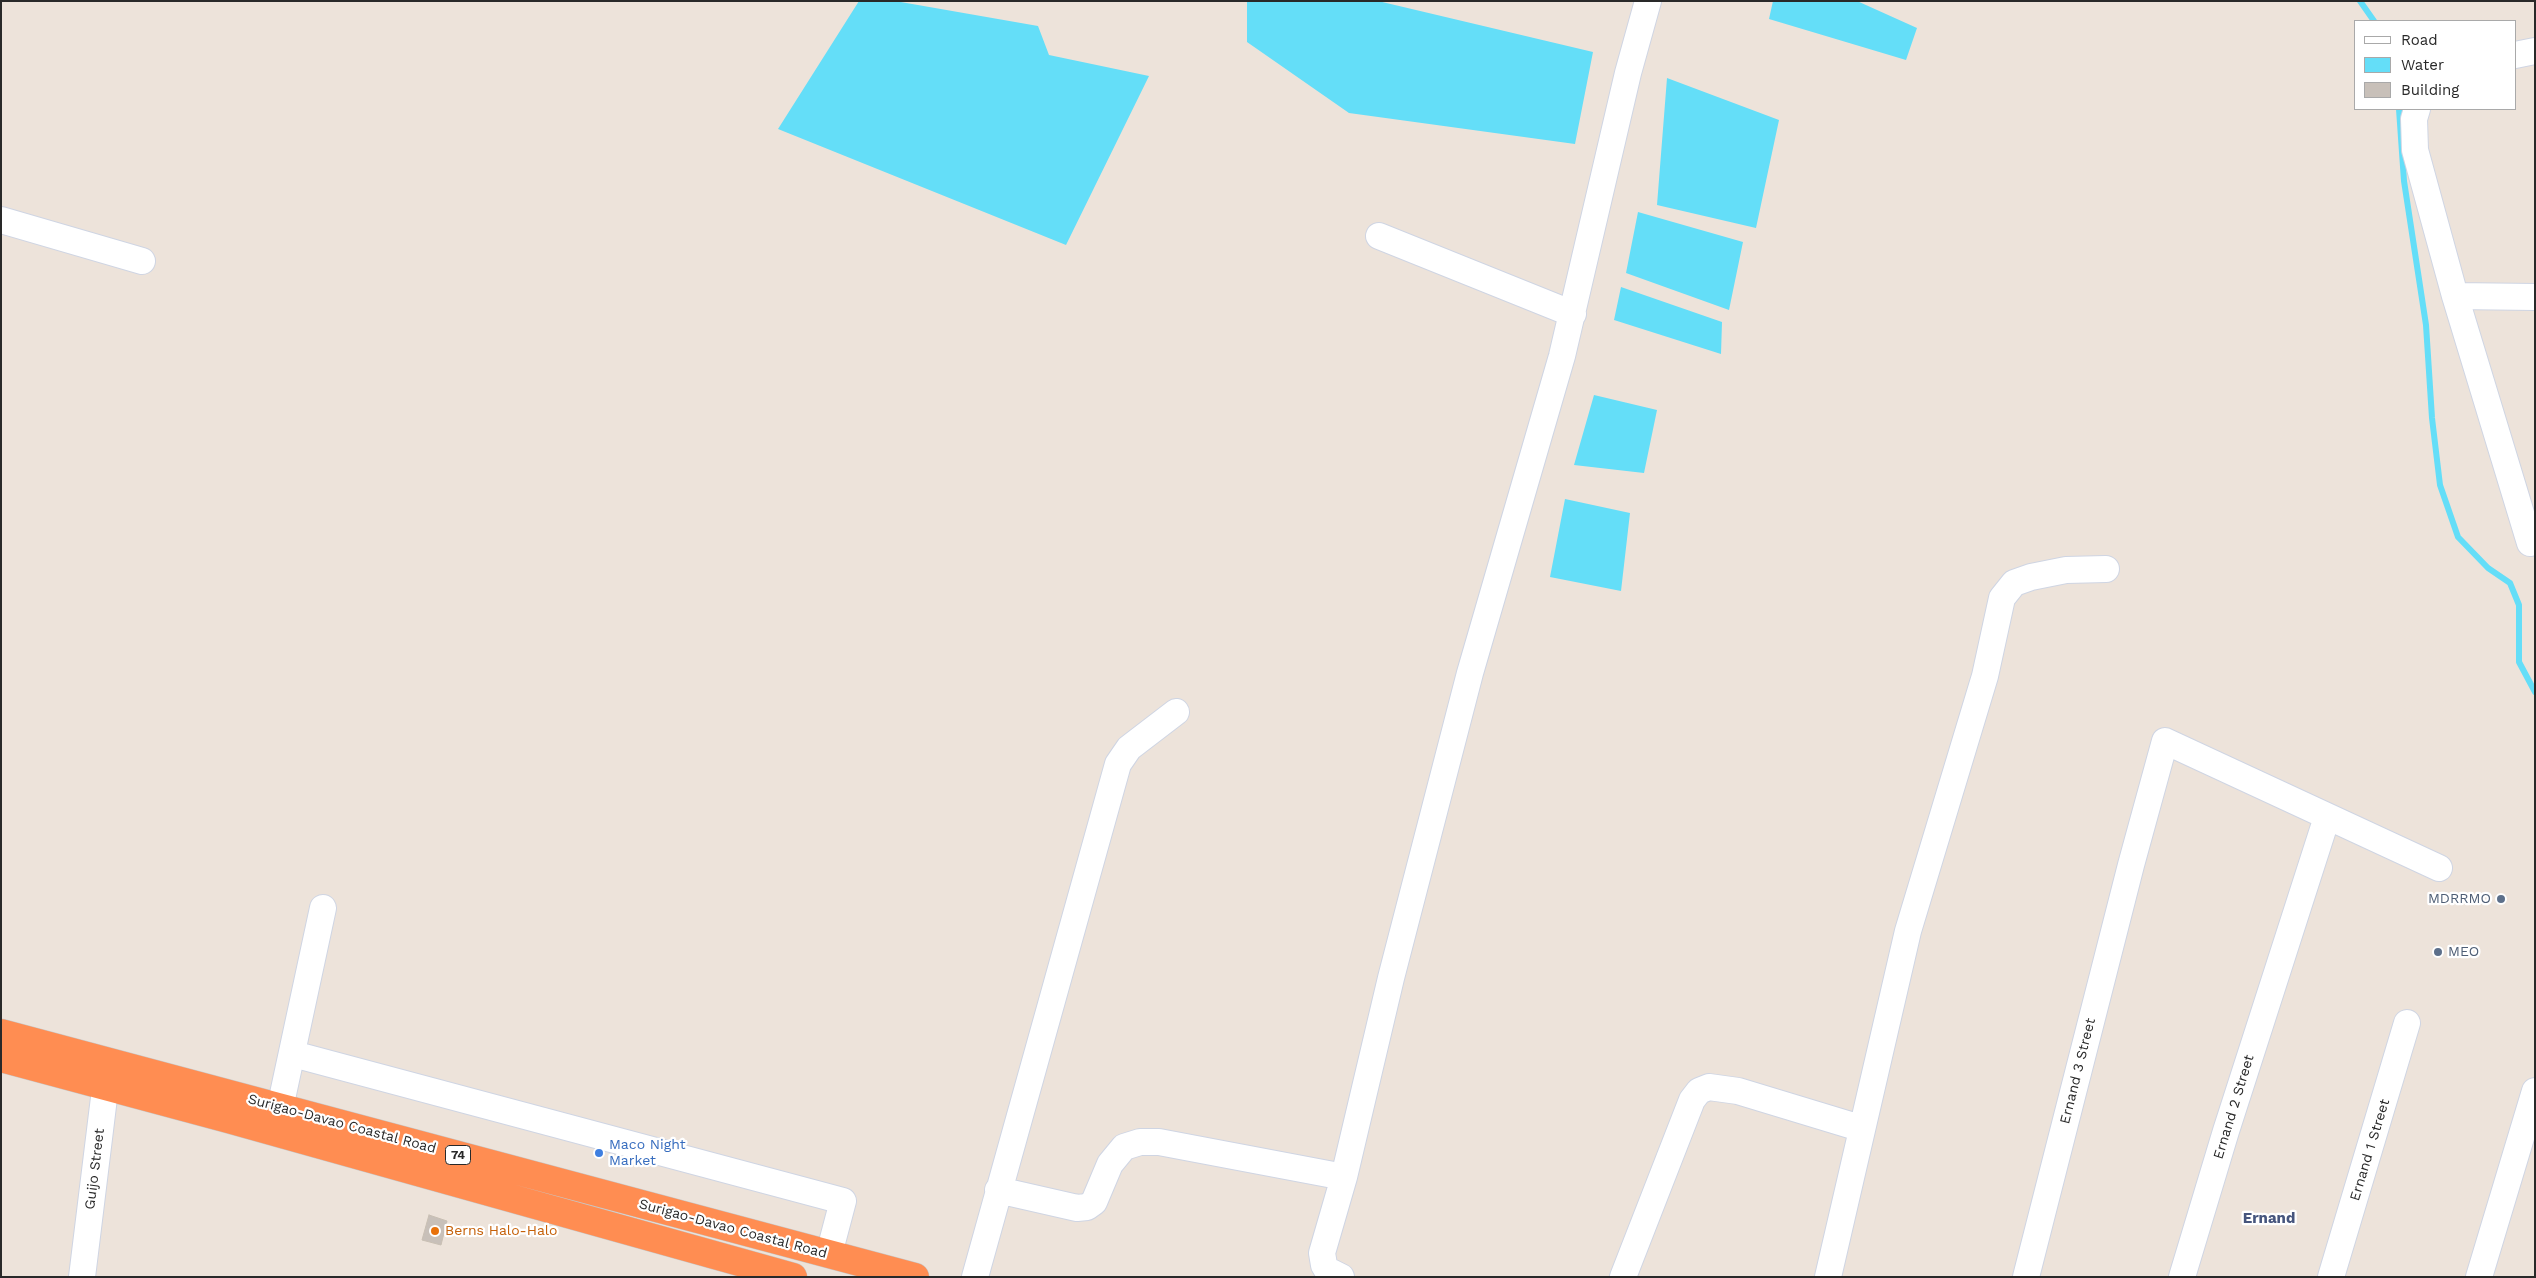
<!DOCTYPE html>
<html>
<head>
<meta charset="utf-8">
<style>
	body { margin:0 }
	#map { position:relative; width:2536px; height:1278px; overflow:hidden; background:#ede3da; font-family:"Work Sans",sans-serif }
	canvas { display:block }
	.frame { position:absolute; inset:0; border:2px solid #292929; pointer-events:none }
	.legend { position:absolute; left:2354px; top:20px; width:162px; height:90px; box-sizing:border-box; background:#fff; border:1px solid #a9a9a9; margin:0; padding:6px 9px; list-style:none; font-size:15px; color:#292929 }
	.legend li { display:flex; align-items:center; gap:10px; height:25px }
	.legend b { width:25px; border:1px solid #a9a9a9 }
</style>
</head>
<body>
<div id="map">
<canvas width="2536" height="1278"></canvas>
<div class="frame"></div>
<ul class="legend">
<li><b style="height:6px;background:#fff"></b>Road</li>
<li><b style="height:14px;background:#64def8"></b>Water</li>
<li><b style="height:14px;background:#c8c0b9"></b>Building</li>
</ul>
</div>
<script>
const ctx = document.querySelector('canvas').getContext('2d');
ctx.lineJoin = 'round';
function paint(path, color) {
  ctx.fillStyle = color;
  ctx.fill(path, 'evenodd');
}
function shape(rows) {
  const path = new Path2D();
  for (const r of rows) {
    path.moveTo(r[0], r[1]);
    for (let i = 2; i < r.length; i += 2) path.lineTo(r[i], r[i + 1]);
  }
  return path;
}
function stroke(path, color, width, dash) {
  ctx.strokeStyle = color;
  ctx.lineWidth = width;
  ctx.lineCap = dash ? 'butt' : 'round';
  ctx.setLineDash(dash || []);
  ctx.stroke(path);
}
function drawText(font, color, halo, rows, align = 'center') {
  ctx.font = font + ' "Work Sans",sans-serif';
  ctx.lineWidth = 4.5;
  ctx.setLineDash([]);
  ctx.textBaseline = 'middle';
  ctx.strokeStyle = halo;
  ctx.fillStyle = color;
  for (const [text, x, y, turn = 0] of rows) {
    ctx.save();
    ctx.translate(x, y);
    ctx.rotate((+turn || 0) * Math.PI / 180);
    ctx.textAlign = isNaN(turn) ? turn : align;
    if (halo) ctx.strokeText(text, 0, 0);
    ctx.fillText(text, 0, 0);
    ctx.restore();
  }
}
const water = shape([
	[859,1,895,1,1038,26,1049,55,1149,76,1066,245,778,129],
	[1247,1,1378,1,1593,52,1575,144,1349,113,1247,42],
	[1773,1,1857,1,1917,28,1906,60,1769,19],
	[1667,78,1779,120,1756,228,1657,205],
	[1638,212,1743,242,1729,310,1626,273],
	[1621,287,1722,322,1721,354,1614,320],
	[1594,395,1657,410,1644,473,1574,465],
	[1565,499,1630,513,1621,591,1550,577]
]);
const stream = shape([
	[2360,1,2374,21],
	[2399,109,2404,181,2426,325,2432,418,2440,485,2458,537,2488,568,2510,583,2519,605,2519,662,2535,692]
]);
const building = shape([
	[429,1215,447,1221,441,1245,422,1240,429,1215]
]);
const minor = shape([
	[2515,55,2535,51],
	[2417,109,2414,119,2415,150,2455,296,2530,543],
	[1,220,142,261],
	[1379,236,1573,314],
	[2455,296,2535,297],
	[293,1054,843,1201,829,1254],
	[280,1108,323,908],
	[998,1190,1077,1208,1087,1207,1094,1202,1110,1164,1124,1147,1140,1142,1159,1142,1344,1177],
	[82,1277,108,1065],
	[975,1277,1118,764,1129,748,1176,712],
	[1341,1277,1327,1270,1324,1265,1322,1253,1344,1177,1391,978,1470,673,1562,356,1628,73,1648,1],
	[1623,1277,1692,1100,1699,1091,1709,1087,1738,1091,1860,1128],
	[1828,1277,1908,931,1985,676,2002,598,2014,583,2031,577,2066,570,2106,569],
	[2026,1277,2131,865,2165,741,2439,868],
	[2182,1277,2226,1131,2327,817],
	[2331,1277,2407,1023],
	[2479,1277,2535,1091]
]);
const highway = shape([
	[1,1033,915,1277],
	[1,1058,228,1119,793,1277]
]);
const markers = [
	[2501,899,5,"#5c6f8a"],
	[2438,952,5,"#5c6f8a"],
	[599,1153,5,"#3f7fe0"],
	[435,1231,5,"#e8710a"]
];
const shields = [
	[458,1155,25]
];
const shieldNames = [
	["74",458,1155]
];
const serviceNames = [
	["MDRRMO",2491,899],
	["MEO",2448,952,"left"]
];
const streetNames = [
	["Ernand 3 Street",2078,1071,-76],
	["Ernand 2 Street",2234,1107,-73],
	["Surigao-Davao Coastal Road",342,1124,15],
	["Ernand 1 Street",2370,1150,-73],
	["Guijo Street",95,1169,-83],
	["Surigao-Davao Coastal Road",733,1229,15]
];
const shopNames = [
	["Maco Night",609,1145],
	["Market",609,1161]
];
const foodNames = [
	["Berns Halo-Halo",445,1231]
];
const neighbourhoodNames = [
	["Ernand",2269,1219]
];
paint(water, '#64def8');
stroke(stream, '#64def8', 6);
paint(building, '#c8c0b9');
stroke(building, '#c8bfb3', 1);
stroke(minor, '#cfd5e3', 28);
stroke(highway, '#c7c7c7', 29);
stroke(minor, '#fff', 26);
stroke(highway, '#ff8d52', 28);
for (const [x, y, r, color] of markers) {
  const dot = new Path2D();
  dot.arc(x, y, r, 0, 2 * Math.PI);
  ctx.fillStyle = color;
  ctx.fill(dot);
  stroke(dot, '#fff', 2);
}
for (const [x, y, w] of shields) {
  const box = new Path2D();
  box.roundRect(x - w / 2, y - 9.5, w, 19, 4);
  ctx.fillStyle = '#fff';
  ctx.fill(box);
  stroke(box, '#292929', 1);
}
drawText('bold 12px', '#292929', null, shieldNames);
drawText('14px', '#4e5e75', '#fff', serviceNames, 'right');
drawText('14px', '#292929', '#fff', streetNames);
drawText('14px', '#366cbe', '#fff', shopNames, 'left');
drawText('14px', '#c56008', '#fff', foodNames, 'left');
drawText('bold 15px', '#46557d', '#fff', neighbourhoodNames);
</script>
</body>
</html>
